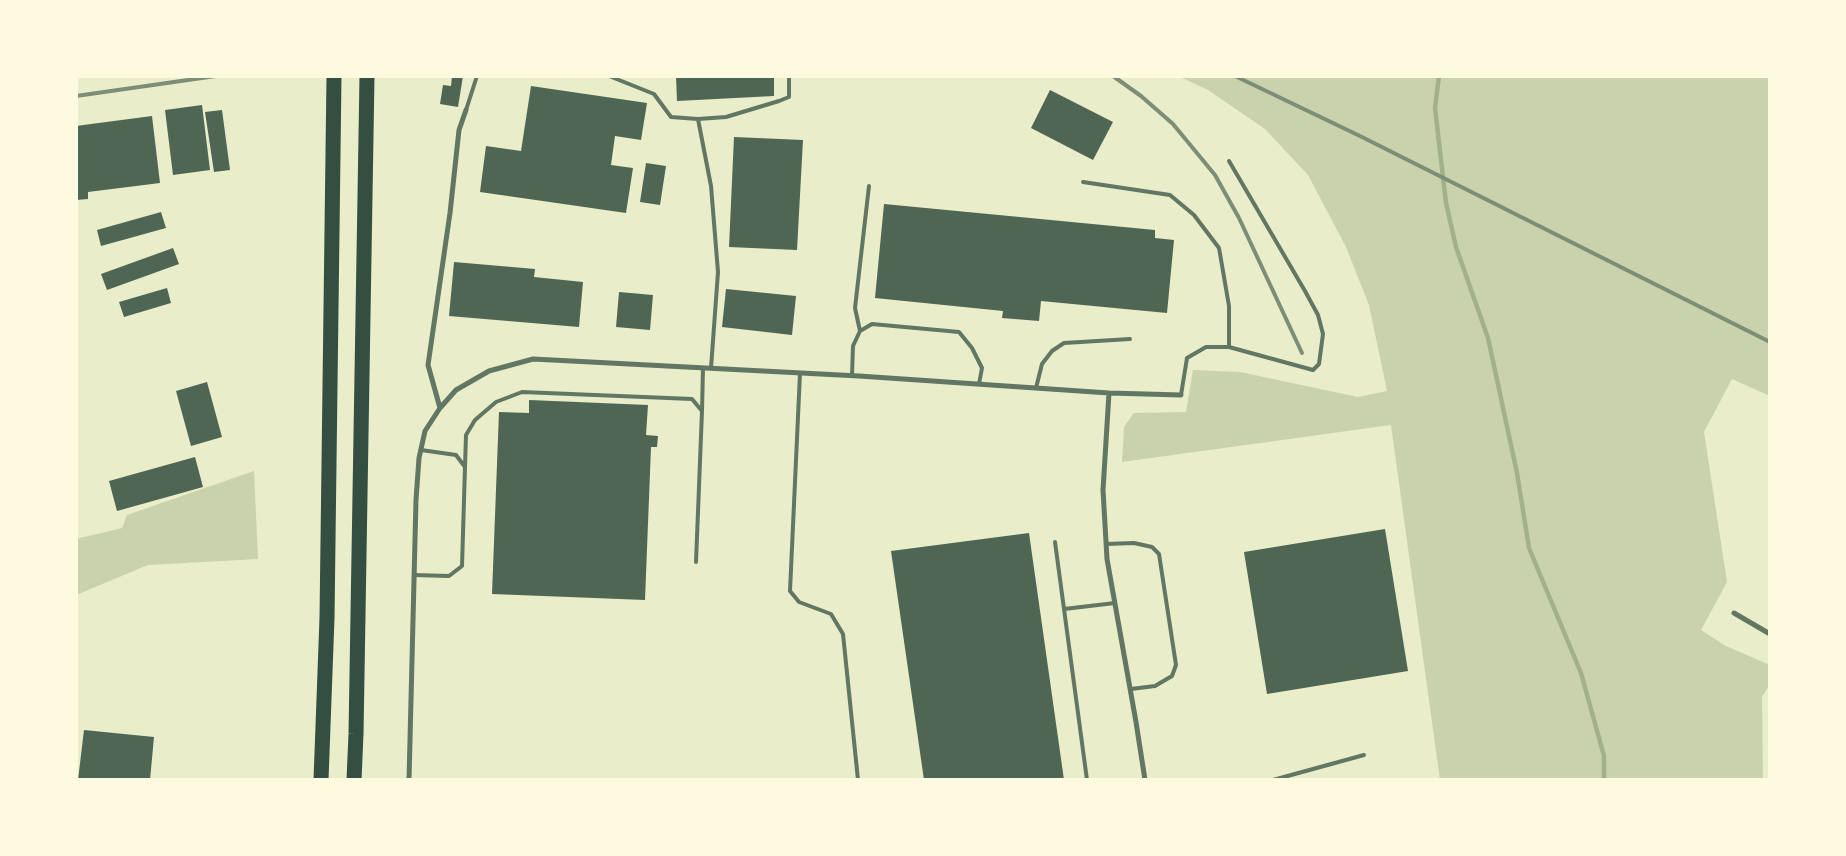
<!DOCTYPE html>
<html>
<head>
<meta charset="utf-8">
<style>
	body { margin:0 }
	#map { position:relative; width:1846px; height:856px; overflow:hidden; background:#e9edc9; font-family:"Roboto Condensed",sans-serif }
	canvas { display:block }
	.frame { position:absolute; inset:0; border:78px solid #fefae0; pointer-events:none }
</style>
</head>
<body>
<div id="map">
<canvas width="1846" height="856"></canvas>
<div class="frame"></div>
</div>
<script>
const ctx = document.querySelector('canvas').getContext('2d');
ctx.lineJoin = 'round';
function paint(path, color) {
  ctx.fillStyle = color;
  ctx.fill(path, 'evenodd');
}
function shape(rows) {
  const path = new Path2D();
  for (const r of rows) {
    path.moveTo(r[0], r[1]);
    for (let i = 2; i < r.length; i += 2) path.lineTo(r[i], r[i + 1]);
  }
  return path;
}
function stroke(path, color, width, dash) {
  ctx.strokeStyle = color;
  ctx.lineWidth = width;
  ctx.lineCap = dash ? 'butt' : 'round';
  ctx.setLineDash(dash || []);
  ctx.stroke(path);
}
const green = shape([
	[1178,76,1770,76,1770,396,1732,379,1704,432,1727,582,1701,630,1726,646,1770,665,1770,684,1762,697,1763,780,1440,780,1391,425,1122,462,1124,427,1134,413,1186,412,1193,370,1240,372,1358,397,1387,391,1369,305,1346,247,1308,175,1265,129,1208,90],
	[254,471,258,559,148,565,76,595,76,539,122,528,127,515]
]);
const stream = shape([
	[1439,76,1435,108,1446,203,1456,247,1488,338,1517,473,1529,548,1581,673,1604,756,1604,780]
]);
const building = shape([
	[452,76,463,76,458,107,440,104,443,85,451,86],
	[676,76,774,76,774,96,677,101],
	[531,86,647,103,641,140,615,136,611,165,633,168,626,213,480,192,486,146,521,151],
	[1050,90,1113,122,1093,160,1031,128],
	[202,105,210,170,173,175,165,110],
	[222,110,230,170,214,172,205,112],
	[152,116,160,183,88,192,88,199,76,200,76,126],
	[734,137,803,140,797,250,729,247],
	[646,163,666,166,660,205,640,202],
	[884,204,1155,230,1155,238,1174,240,1167,313,1041,301,1039,321,1002,318,1003,311,875,298],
	[161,212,166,228,101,246,97,230],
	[173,248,179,264,107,290,101,274],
	[454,262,535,269,534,277,583,282,579,327,449,316],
	[167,288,171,303,124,317,119,302],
	[726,289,796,296,792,335,722,327],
	[619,292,653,295,650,330,616,327],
	[207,382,222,437,191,446,176,391],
	[529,400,648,405,646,435,658,436,657,447,651,447,645,600,492,594,499,412,529,413],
	[195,457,203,487,117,511,109,481],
	[1385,529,1408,671,1267,694,1244,552],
	[1029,533,1064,780,924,780,891,551],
	[84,730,154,737,150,780,78,780]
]);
const service = shape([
	[609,76,654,94,671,117,698,119,711,186,718,272,711,368],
	[466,110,477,76],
	[698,119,726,117,779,101,789,97,789,76],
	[1229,161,1305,291,1318,315,1323,334,1319,364,1313,370,1229,347],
	[1083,182,1170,195,1194,215,1219,248,1229,306,1229,347,1206,347,1187,358,1181,395],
	[860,331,855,308,869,186],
	[800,373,790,591,799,602,831,614,843,634,858,780],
	[852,375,853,346,860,331,872,324,959,332,972,348,982,368,979,384],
	[1036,388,1042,364,1052,351,1064,343,1130,339],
	[702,411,703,368],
	[465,467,466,435,475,420,496,402,522,392,692,399,702,411,696,562],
	[1055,542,1064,609],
	[1106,544,1134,543,1152,547,1159,554,1176,665,1172,676,1155,686,1131,689],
	[414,575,449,576,462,566,465,467,456,455,421,450],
	[1087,780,1064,609,1115,603],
	[1273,780,1364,755]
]);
const minor = shape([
	[1109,393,1103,490,1107,559,1136,722,1145,780],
	[440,408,428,365,450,213,459,130,466,110],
	[1734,613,1770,634],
	[409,780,416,500,419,458,425,431,440,408,456,390,489,371,533,359,859,376,1109,393,1181,395]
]);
const motorway = shape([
	[321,780,327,618,334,76],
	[354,780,356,734,367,76]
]);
const rail = shape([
	[1113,76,1141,96,1173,124,1215,175,1239,218,1302,353],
	[1235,76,1360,136,1770,342],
	[76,96,216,76]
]);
paint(green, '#cad2ad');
stroke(stream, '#a3b18a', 4.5);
paint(building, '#4f6655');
stroke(service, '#617663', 4);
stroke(minor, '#617663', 5);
stroke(motorway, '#344e41', 15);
stroke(rail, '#7c8e77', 4);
</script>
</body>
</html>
